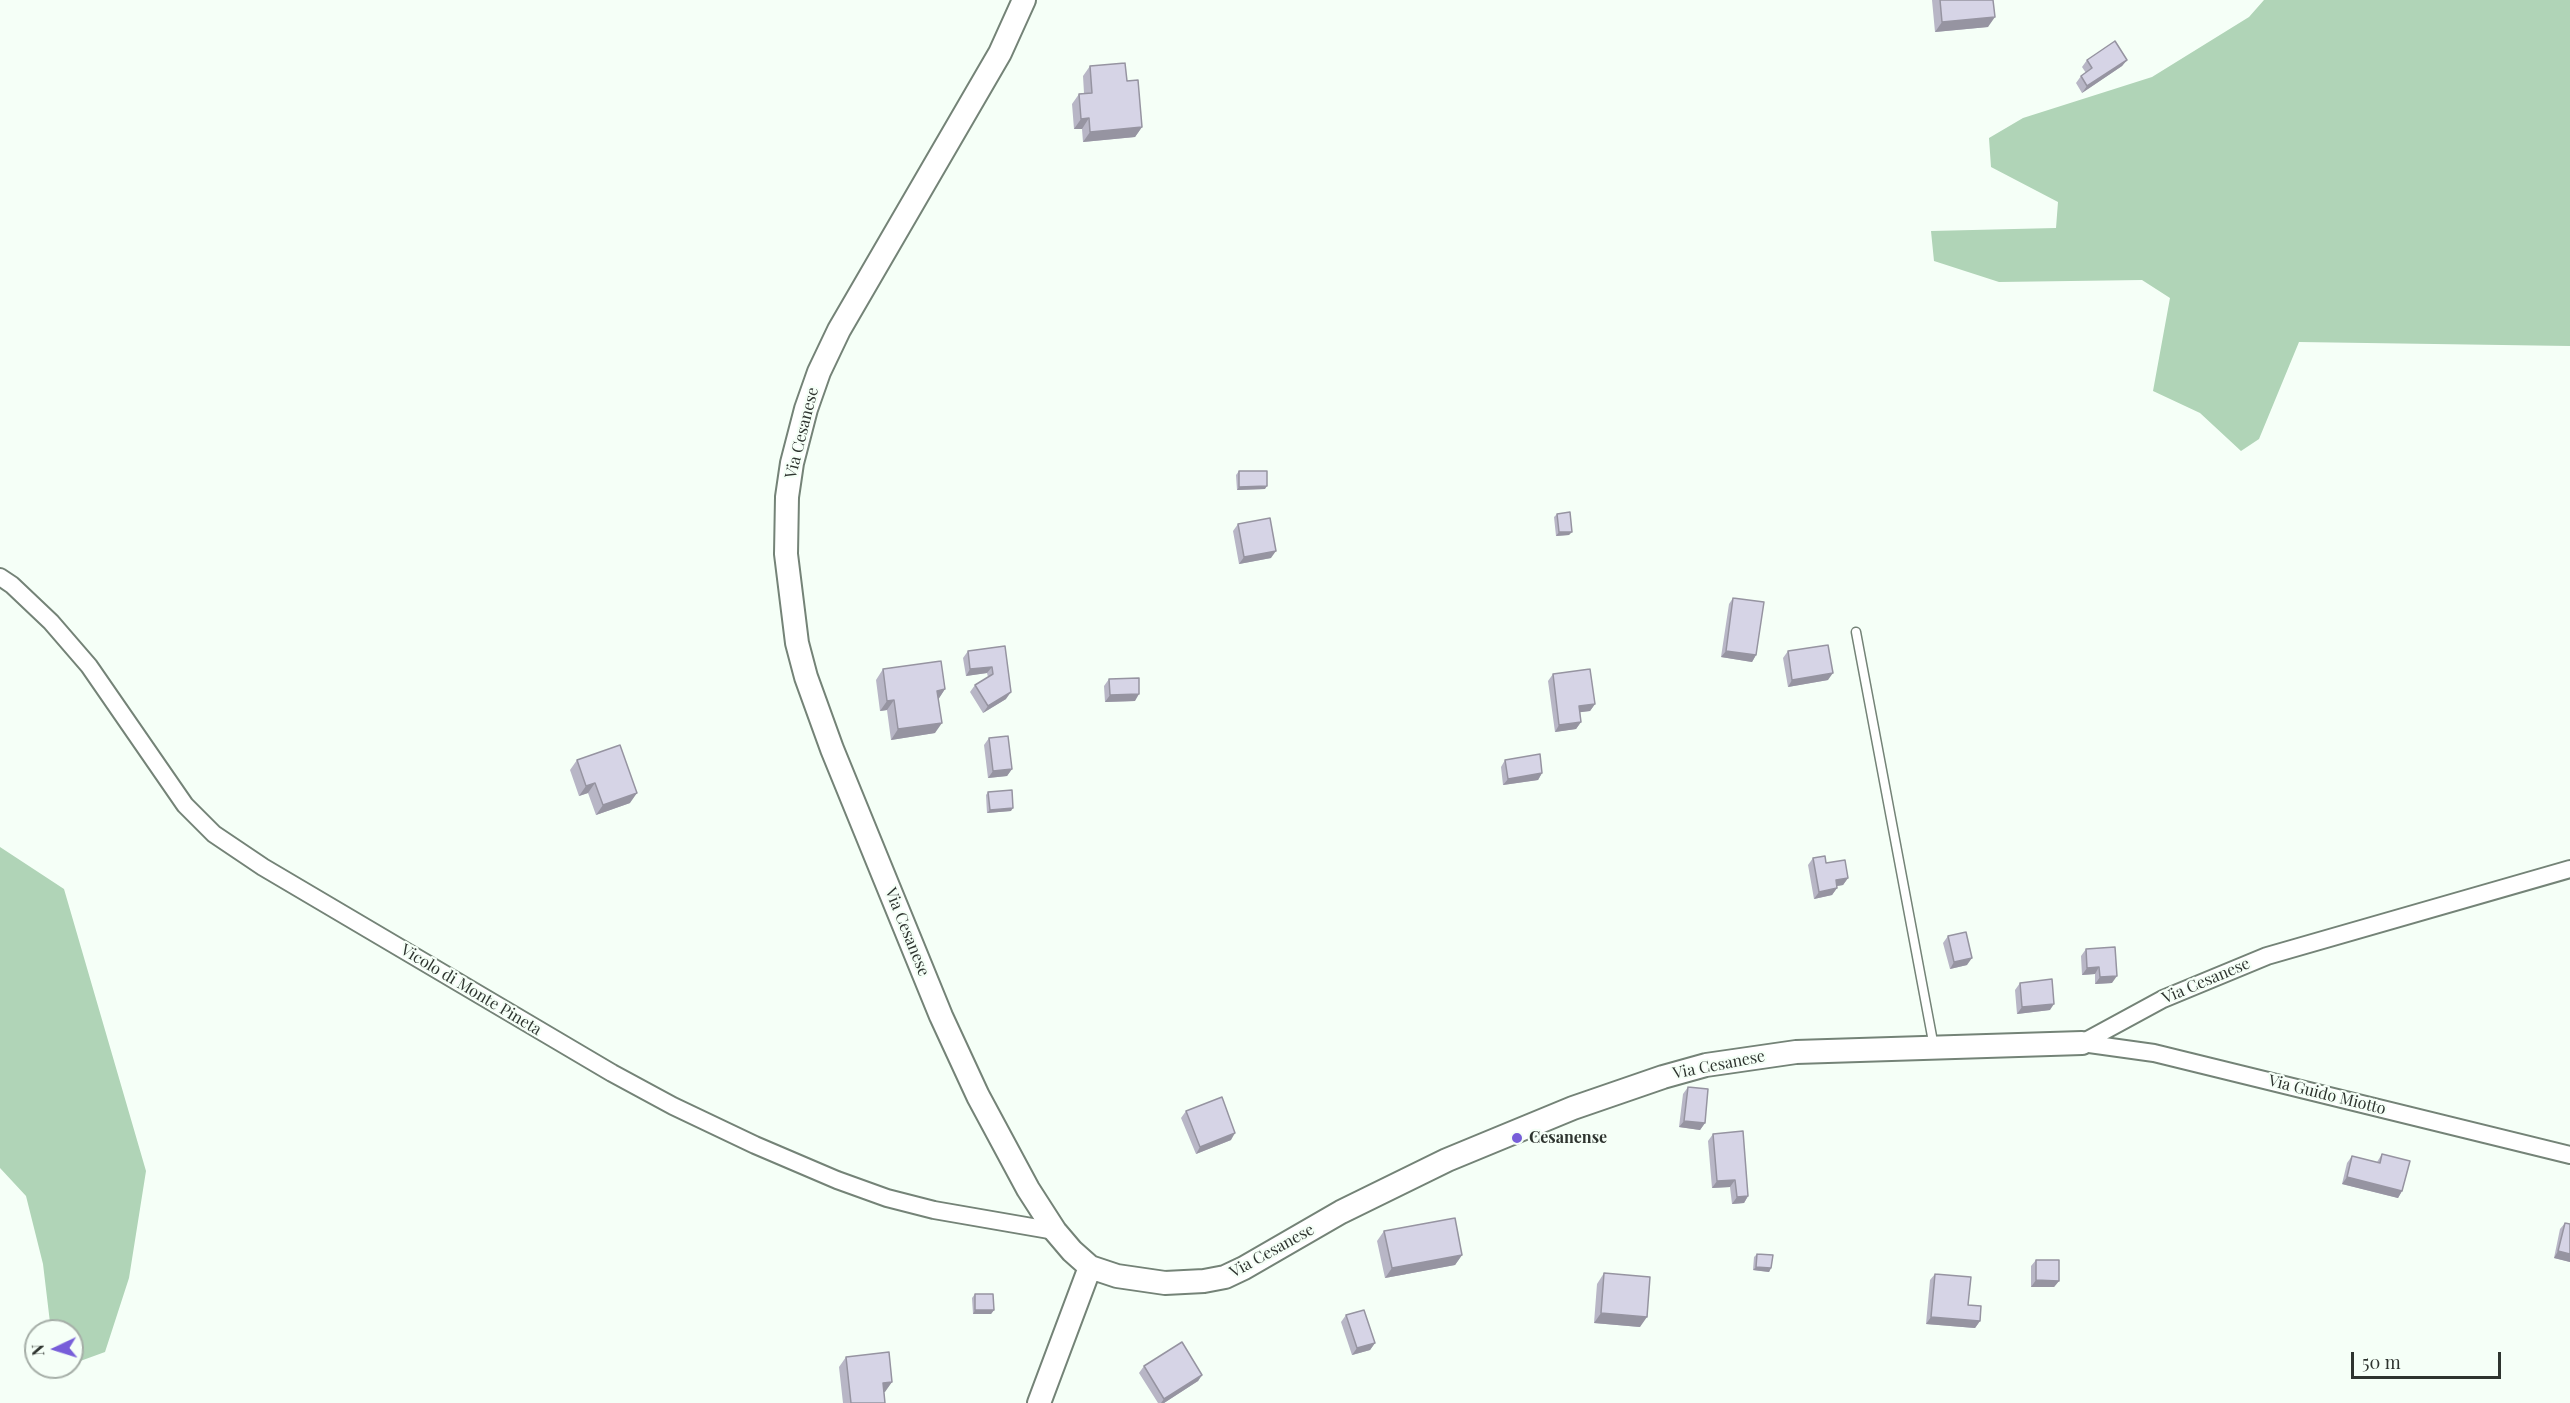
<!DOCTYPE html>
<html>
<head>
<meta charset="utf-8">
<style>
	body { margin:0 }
	#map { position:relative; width:2570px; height:1403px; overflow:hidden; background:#f5fff7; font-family:"Playfair Display",serif }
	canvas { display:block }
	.north { position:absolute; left:24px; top:1319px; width:60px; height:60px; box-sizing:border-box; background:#f5fff7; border:2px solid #a5aea7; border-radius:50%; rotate:266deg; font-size:16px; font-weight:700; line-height:24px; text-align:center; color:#2e342f }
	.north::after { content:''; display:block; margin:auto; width:21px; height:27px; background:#775ed9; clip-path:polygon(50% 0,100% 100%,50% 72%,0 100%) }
	.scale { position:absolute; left:2351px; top:1352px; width:150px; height:27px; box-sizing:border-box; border:3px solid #2e342f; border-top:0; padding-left:8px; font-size:18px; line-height:21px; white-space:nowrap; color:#2e342f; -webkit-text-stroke:4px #f5fff7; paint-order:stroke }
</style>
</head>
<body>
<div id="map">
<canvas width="2570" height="1403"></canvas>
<div class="north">N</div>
<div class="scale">50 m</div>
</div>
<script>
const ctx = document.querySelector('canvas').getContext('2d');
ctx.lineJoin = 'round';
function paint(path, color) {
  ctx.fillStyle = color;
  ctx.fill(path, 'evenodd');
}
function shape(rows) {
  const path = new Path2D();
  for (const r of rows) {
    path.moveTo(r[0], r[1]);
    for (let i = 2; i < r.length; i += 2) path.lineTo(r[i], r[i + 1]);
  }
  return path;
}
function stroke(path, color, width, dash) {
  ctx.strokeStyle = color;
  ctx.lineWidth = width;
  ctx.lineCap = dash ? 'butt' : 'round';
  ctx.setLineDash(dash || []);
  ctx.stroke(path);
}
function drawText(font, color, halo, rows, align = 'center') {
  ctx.font = font + ' "Playfair Display",serif';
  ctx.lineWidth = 4.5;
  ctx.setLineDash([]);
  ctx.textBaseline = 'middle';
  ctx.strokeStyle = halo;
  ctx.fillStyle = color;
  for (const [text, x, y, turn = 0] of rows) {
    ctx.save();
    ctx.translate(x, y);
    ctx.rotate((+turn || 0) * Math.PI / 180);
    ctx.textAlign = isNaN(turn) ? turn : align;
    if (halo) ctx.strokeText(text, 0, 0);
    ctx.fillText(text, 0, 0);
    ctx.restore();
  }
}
const green = shape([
	[2264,0,2570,0,2570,346,2299,342,2259,439,2241,451,2200,413,2153,391,2170,298,2142,280,1999,282,1934,261,1931,231,2056,228,2058,202,1991,167,1989,138,2023,118,2152,77,2249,17],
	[0,847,64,889,146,1171,129,1278,105,1352,72,1364,72,1331,51,1331,43,1264,26,1196,0,1168]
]);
const lane = shape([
	[1856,632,1934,1047]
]);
const street = shape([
	[0,577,12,585,51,622,89,666,185,805,214,834,263,867,612,1073,673,1106,755,1145,837,1180,887,1198,934,1210,1055,1231],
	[2082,1043,2163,999,2267,956,2570,869],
	[2082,1043,2154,1053,2570,1155]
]);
const secondary = shape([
	[1024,0,1000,53,839,330,819,372,806,409,792,463,787,497,786,554,797,643,806,677,832,749,941,1016,978,1096,1028,1189,1055,1231,1072,1251,1090,1267,1117,1276,1165,1283,1204,1281,1225,1277,1244,1268,1341,1212,1447,1160,1573,1108,1663,1077,1706,1065,1796,1052,2082,1043],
	[1039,1403,1090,1267]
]);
const wall = shape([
	[1932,0,1993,0,1988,27,1935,32],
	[2087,60,2127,60,2122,66,2082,93,2076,83,2081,76,2086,73,2082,67],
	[1090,66,1127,81,1142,127,1135,137,1083,142,1082,129,1074,129,1072,104,1079,94,1084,93,1083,76],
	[1239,471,1265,489,1237,490,1236,475],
	[1557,514,1569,535,1556,536,1554,517],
	[1238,524,1271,558,1239,564,1233,531],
	[1733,598,1756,655,1752,662,1721,657,1729,604],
	[1005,646,1006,699,983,713,970,692,975,685,988,677,987,673,966,676,963,658,968,651],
	[1788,651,1828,680,1788,687,1783,658],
	[883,669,945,689,938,699,935,733,891,740,887,710,880,711,876,680],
	[1553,674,1595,704,1590,711,1580,712,1581,722,1576,729,1555,732,1548,681],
	[1109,679,1135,701,1105,702,1104,686],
	[989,738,1012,769,1007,776,988,778,984,745],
	[577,760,630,803,596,815,588,793,579,796,570,770],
	[1505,760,1542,773,1538,780,1503,785,1501,767],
	[988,792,1011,811,987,813,986,795],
	[1813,858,1826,863,1848,878,1843,885,1837,886,1837,888,1832,895,1814,899,1808,865],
	[1948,936,1967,965,1950,969,1943,943],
	[2086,949,2112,983,2095,984,2095,974,2082,975,2081,956],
	[2020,983,2050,1010,2017,1014,2015,990],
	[1688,1087,1705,1123,1700,1130,1679,1127,1683,1094],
	[1186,1111,1231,1140,1196,1154,1181,1118],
	[1713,1134,1748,1196,1744,1203,1732,1204,1730,1187,1712,1188,1708,1141],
	[2382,1154,2402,1191,2398,1198,2342,1184,2347,1163,2352,1156,2377,1162],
	[2565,1223,2570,1262,2554,1258,2560,1229],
	[1384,1231,1462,1255,1455,1265,1385,1278,1377,1241],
	[1757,1254,1771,1268,1769,1272,1753,1270,1754,1257],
	[2036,1260,2059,1281,2054,1287,2031,1287,2031,1266],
	[1604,1273,1640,1327,1594,1323,1597,1284],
	[1935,1274,1980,1321,1975,1328,1926,1324,1930,1280],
	[975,1294,994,1310,991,1314,973,1314,972,1298],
	[1346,1315,1375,1343,1370,1350,1352,1355,1341,1322],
	[846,1357,892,1382,884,1392,885,1403,843,1403,839,1367],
	[1144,1366,1202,1375,1198,1381,1164,1403,1158,1403,1139,1373]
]);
const shadedWall = shape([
	[1995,17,1988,27,1935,32,1942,22],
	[2127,60,2122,66,2082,93,2087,86],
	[1089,118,1082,129,1074,129,1081,119],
	[1142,127,1135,137,1083,142,1090,132],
	[1267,486,1265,489,1237,490,1239,487],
	[1559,532,1572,532,1569,535,1556,536],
	[1276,551,1271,558,1239,564,1244,557],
	[1726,651,1756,655,1752,662,1721,657],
	[992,667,987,673,966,676,970,669],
	[1833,673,1828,680,1788,687,1792,680],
	[945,689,938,700,937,691],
	[1011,692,1006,699,983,713,988,706],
	[1139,694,1135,701,1105,702,1110,695],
	[894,700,887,710,880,711,887,701],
	[1595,704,1590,711,1574,713,1579,706],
	[1581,722,1576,729,1555,732,1559,725],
	[942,723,935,733,891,740,898,729],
	[1012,769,1007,776,988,778,993,771],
	[1542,773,1538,780,1503,785,1508,779],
	[595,783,588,793,579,796,586,786],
	[637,793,630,803,596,815,603,805],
	[1013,808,1011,811,987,813,990,810],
	[1848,878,1843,885,1831,887,1836,880],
	[1837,888,1832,895,1814,899,1819,892],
	[1972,958,1967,965,1950,969,1954,962],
	[2099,967,2095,974,2082,975,2087,968],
	[2117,976,2112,983,2095,984,2100,977],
	[2054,1004,2050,1010,2017,1014,2022,1007],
	[1684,1121,1705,1123,1700,1130,1679,1127],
	[1235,1133,1231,1140,1196,1154,1200,1147],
	[2347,1177,2402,1191,2398,1198,2342,1184],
	[1735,1180,1730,1187,1712,1188,1717,1181],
	[1748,1196,1744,1203,1732,1204,1737,1197],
	[2558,1251,2570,1254,2570,1262,2554,1258],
	[1462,1255,1455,1265,1385,1278,1392,1268],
	[1756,1267,1771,1268,1769,1272,1753,1270],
	[2036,1280,2059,1281,2054,1287,2031,1287],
	[975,1310,994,1310,991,1314,973,1314],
	[1601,1313,1647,1317,1640,1327,1594,1323],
	[1931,1317,1980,1321,1975,1328,1926,1324],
	[1375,1343,1370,1350,1352,1355,1357,1348],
	[1202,1375,1198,1381,1164,1403,1161,1403,1164,1399],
	[892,1382,885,1392,876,1393,883,1383]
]);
const building = shape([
	[1940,0,1993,0,1995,17,1942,22,1940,0],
	[2115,41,2127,60,2087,86,2081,76,2092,68,2087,60,2115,41],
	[1125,63,1127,81,1138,80,1142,127,1090,132,1089,118,1081,119,1079,94,1092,93,1090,66,1125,63],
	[1239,471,1267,471,1267,486,1239,487,1239,471],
	[1570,512,1572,532,1559,532,1557,514,1570,512],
	[1270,518,1276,551,1244,557,1238,524,1270,518],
	[1733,598,1764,602,1756,655,1726,651,1733,598],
	[1828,645,1833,673,1792,680,1788,651,1828,645],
	[1005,646,1011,692,988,706,975,685,993,674,992,667,970,669,968,651,1005,646],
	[941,661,945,689,937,691,942,723,898,729,894,700,887,701,883,669,941,661],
	[1590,669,1595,704,1579,706,1581,722,1559,725,1553,674,1590,669],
	[1139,678,1139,694,1110,695,1109,679,1139,678],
	[1008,736,1012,769,993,771,989,738,1008,736],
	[620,745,637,793,603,805,595,783,586,786,577,760,620,745],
	[1540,754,1542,773,1508,779,1505,760,1540,754],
	[1012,790,1013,808,990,810,988,792,1012,790],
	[1825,856,1826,863,1845,860,1848,878,1836,880,1837,888,1819,892,1813,858,1825,856],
	[1966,932,1972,958,1954,962,1948,936,1966,932],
	[2115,947,2117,976,2100,977,2099,967,2087,968,2086,949,2115,947],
	[2052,979,2054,1004,2022,1007,2020,983,2052,979],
	[1688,1087,1708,1089,1705,1123,1684,1121,1688,1087],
	[1222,1097,1235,1133,1200,1147,1186,1111,1222,1097],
	[1743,1131,1748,1196,1737,1197,1735,1180,1717,1181,1713,1134,1743,1131],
	[2382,1154,2410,1161,2402,1191,2347,1177,2352,1156,2380,1163,2382,1154],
	[1455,1218,1462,1255,1392,1268,1384,1231,1455,1218],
	[2565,1223,2570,1224,2570,1254,2558,1251,2565,1223],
	[1757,1254,1773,1255,1771,1268,1756,1267,1757,1254],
	[2036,1260,2059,1260,2059,1281,2036,1280,2036,1260],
	[1604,1273,1650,1277,1647,1317,1601,1313,1604,1273],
	[1935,1274,1971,1277,1968,1305,1981,1306,1980,1321,1931,1317,1935,1274],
	[975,1294,993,1294,994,1310,975,1310,975,1294],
	[1364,1310,1375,1343,1357,1348,1346,1315,1364,1310],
	[1182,1342,1202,1375,1164,1399,1144,1366,1182,1342],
	[889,1352,892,1382,883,1383,885,1403,851,1403,846,1357,889,1352]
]);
const markers = [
	[1517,1138,6,"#775ed9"]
];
const streetNames = [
	["Via Cesanese",802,433,-76],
	["Via Cesanese",907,932,68],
	["Via Cesanese",2206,981,-23],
	["Vicolo di Monte Pineta",471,990,31],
	["Via Cesanese",1719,1065,-11],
	["Via Guido Miotto",2327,1095,14],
	["Via Cesanese",1272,1251,-29]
];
const poiNames = [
	["Cesanense",1529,1138]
];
paint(green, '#b0d4b7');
stroke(lane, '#748377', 11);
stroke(street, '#748377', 20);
stroke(secondary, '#748377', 26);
stroke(lane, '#fff', 8);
stroke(street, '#fff', 16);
stroke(secondary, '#fff', 22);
paint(wall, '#b8b6c6');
paint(shadedWall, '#9694a1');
paint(building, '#d6d4e6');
stroke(building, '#9694a1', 1.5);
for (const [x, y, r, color] of markers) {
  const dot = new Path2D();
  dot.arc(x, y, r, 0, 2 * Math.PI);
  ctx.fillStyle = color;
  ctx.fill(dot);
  stroke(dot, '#f5fff7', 2);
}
drawText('16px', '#2e342f', '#f5fff7', streetNames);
drawText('bold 16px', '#2e342f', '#f5fff7', poiNames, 'left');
</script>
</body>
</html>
